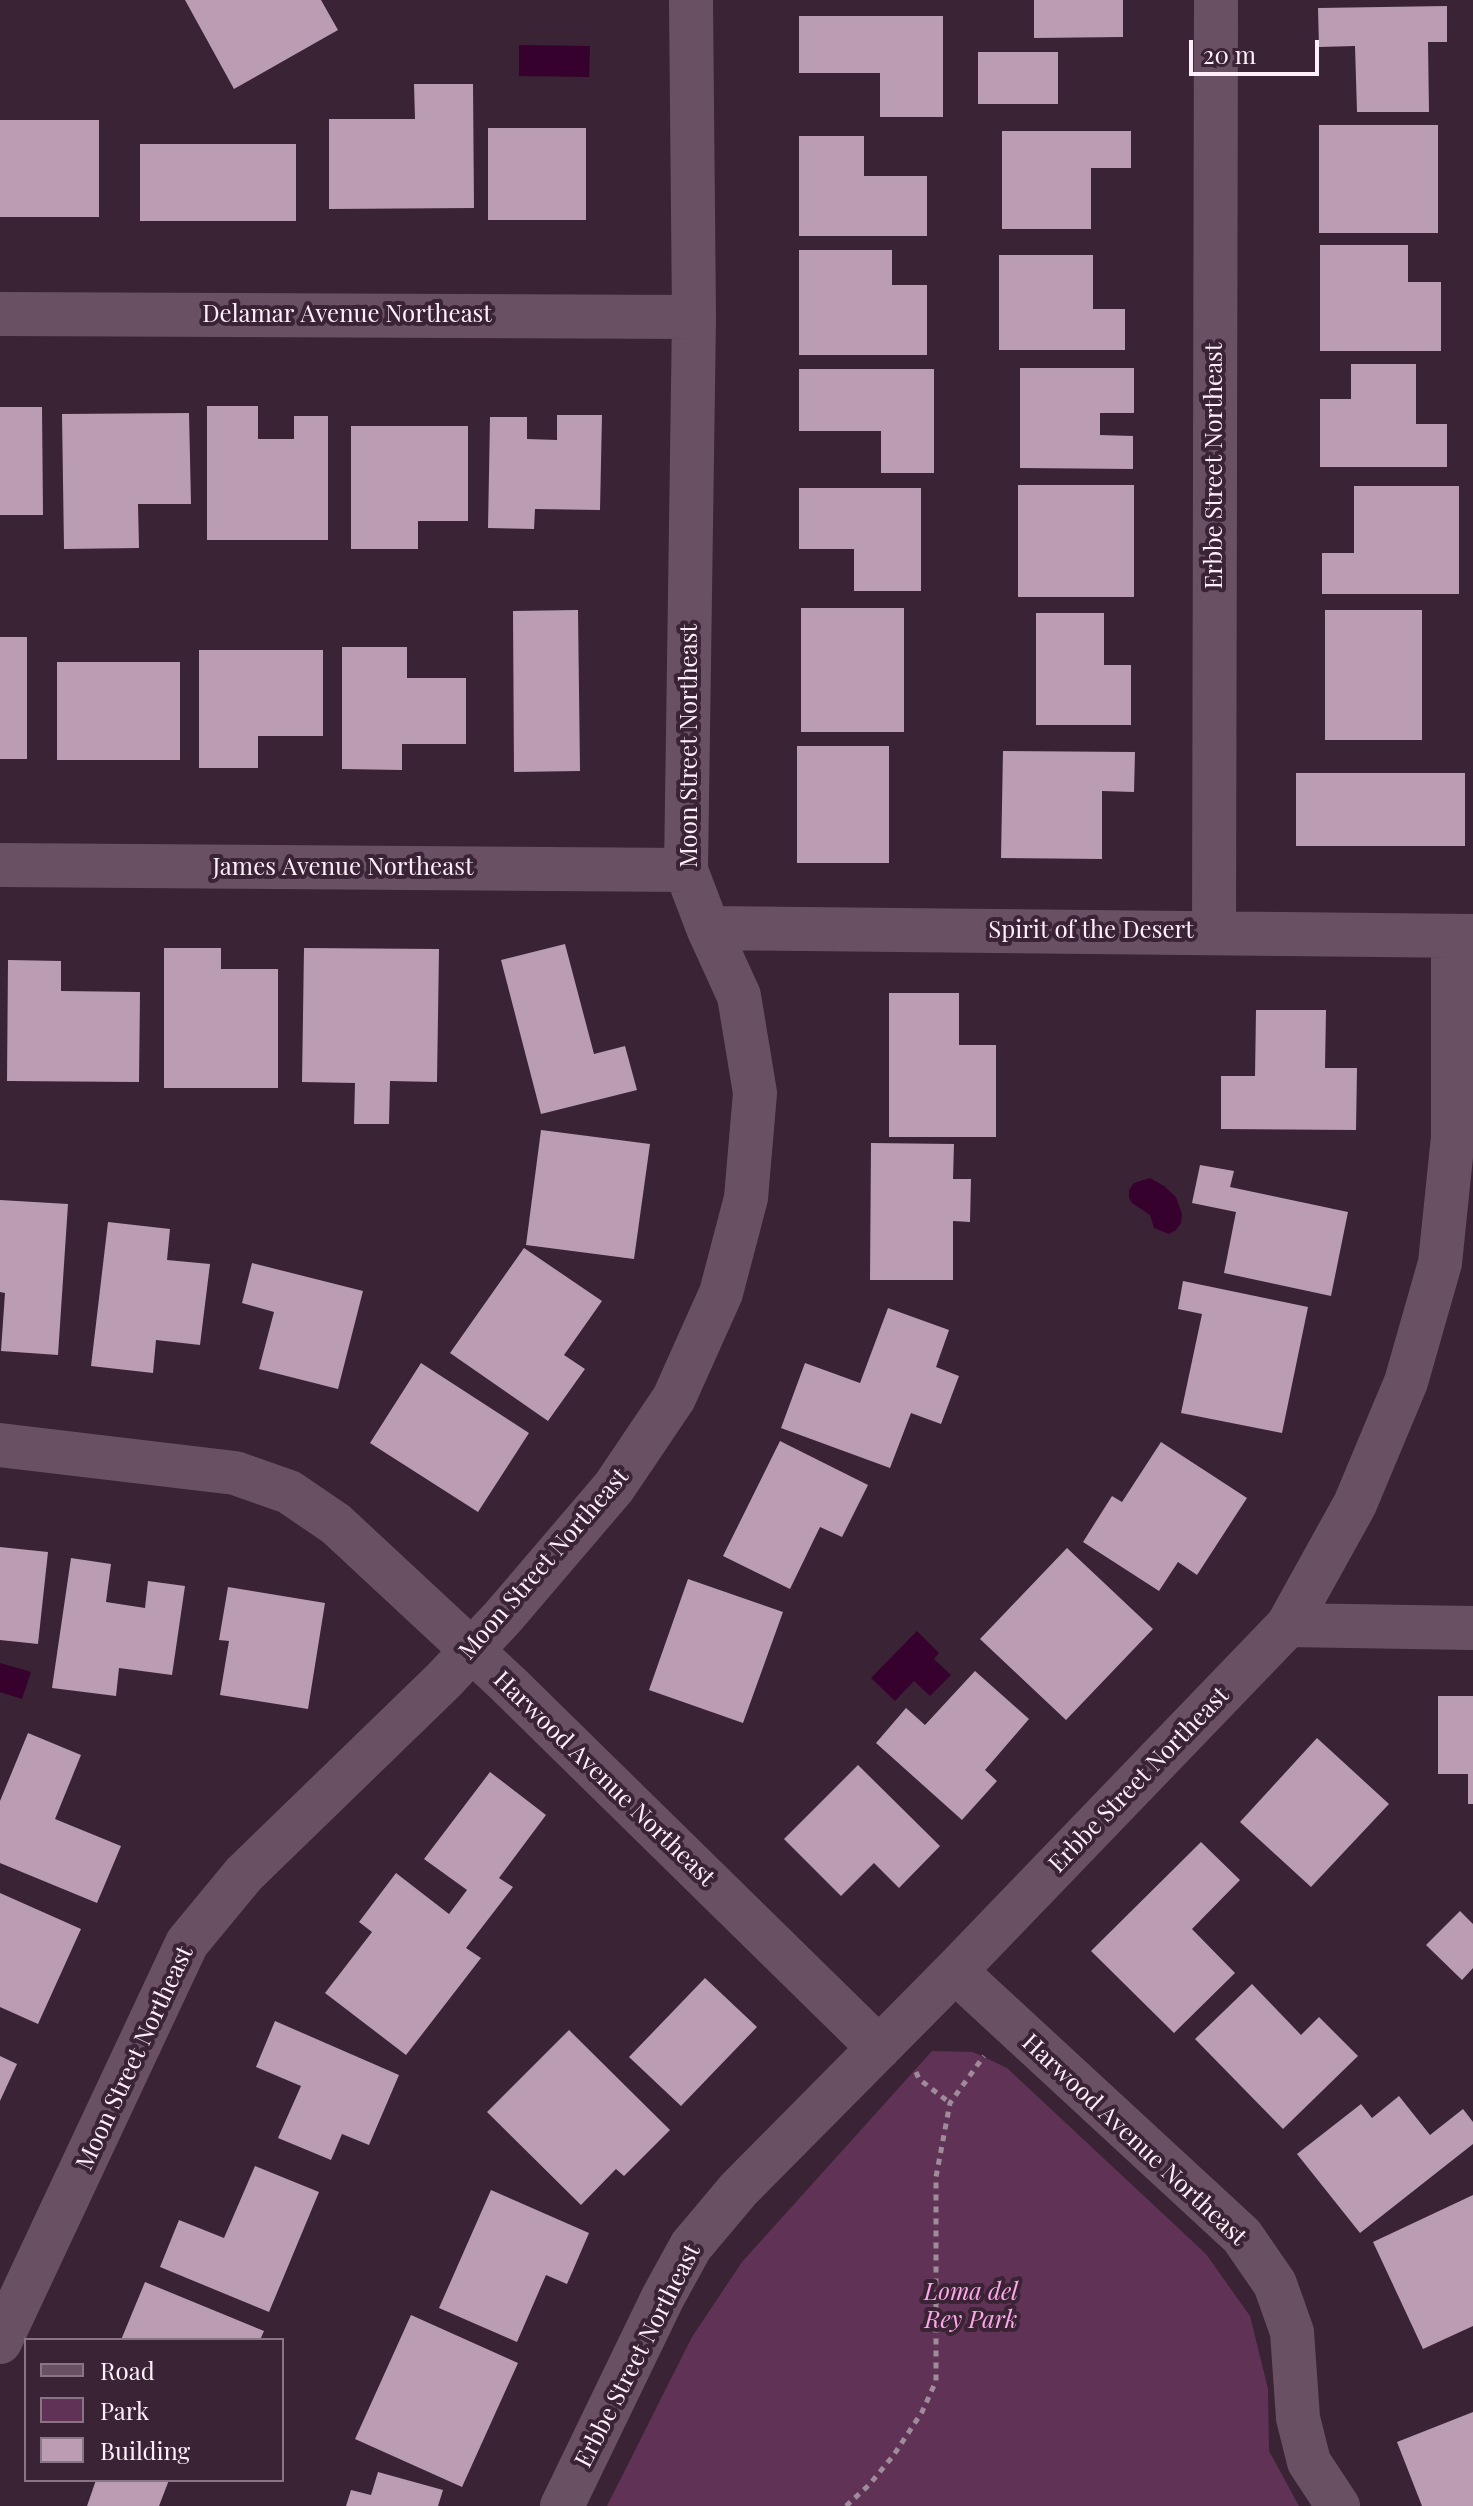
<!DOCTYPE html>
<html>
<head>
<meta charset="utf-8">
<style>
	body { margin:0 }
	#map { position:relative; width:1473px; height:2506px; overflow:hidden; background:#3a2334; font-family:"Playfair Display",serif }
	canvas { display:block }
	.legend { position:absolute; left:24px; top:2338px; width:260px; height:144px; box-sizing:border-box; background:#3a2334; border:2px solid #897583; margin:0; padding:10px 14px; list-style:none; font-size:24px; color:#ffeffa }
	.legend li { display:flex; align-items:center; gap:16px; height:40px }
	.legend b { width:40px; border:2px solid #897583 }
	.scale { position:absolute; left:1189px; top:40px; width:130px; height:36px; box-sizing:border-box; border:4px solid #ffeffa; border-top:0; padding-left:10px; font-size:24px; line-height:28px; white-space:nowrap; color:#ffeffa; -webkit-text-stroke:6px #3a2334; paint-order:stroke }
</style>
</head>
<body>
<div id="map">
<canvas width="1473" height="2506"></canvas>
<ul class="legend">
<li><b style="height:10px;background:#6a5063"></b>Road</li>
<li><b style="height:22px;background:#603356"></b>Park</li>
<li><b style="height:22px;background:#ba9db2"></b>Building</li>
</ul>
<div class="scale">20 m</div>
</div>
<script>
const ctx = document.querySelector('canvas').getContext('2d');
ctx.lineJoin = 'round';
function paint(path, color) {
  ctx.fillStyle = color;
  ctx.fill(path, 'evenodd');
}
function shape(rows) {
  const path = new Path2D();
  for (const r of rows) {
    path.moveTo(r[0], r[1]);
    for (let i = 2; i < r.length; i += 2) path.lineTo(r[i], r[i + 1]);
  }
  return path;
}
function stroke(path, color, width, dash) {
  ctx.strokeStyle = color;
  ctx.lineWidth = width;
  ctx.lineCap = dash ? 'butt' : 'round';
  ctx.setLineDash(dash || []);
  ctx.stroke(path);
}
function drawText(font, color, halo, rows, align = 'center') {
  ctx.font = font + ' "Playfair Display",serif';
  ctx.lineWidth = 8;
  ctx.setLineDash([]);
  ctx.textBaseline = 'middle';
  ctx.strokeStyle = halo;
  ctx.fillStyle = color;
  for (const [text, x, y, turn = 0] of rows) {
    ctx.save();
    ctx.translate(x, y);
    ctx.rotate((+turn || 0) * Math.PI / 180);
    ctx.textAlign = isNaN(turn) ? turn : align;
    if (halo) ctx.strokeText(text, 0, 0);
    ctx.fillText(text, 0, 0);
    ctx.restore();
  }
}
const green = shape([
	[932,2051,973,2052,1007,2068,1206,2254,1250,2316,1268,2389,1269,2451,1299,2506,607,2506,692,2337,742,2262]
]);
const water = shape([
	[519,45,590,46,589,77,519,76],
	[1150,1178,1164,1186,1176,1197,1182,1214,1181,1223,1176,1230,1169,1234,1154,1228,1150,1215,1132,1203,1129,1198,1129,1190,1134,1183],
	[917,1631,939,1653,934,1659,951,1675,930,1696,914,1681,895,1701,871,1678],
	[0,1663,31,1672,22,1699,0,1692]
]);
const building = shape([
	[185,0,321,0,338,30,234,89],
	[1034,0,1123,0,1123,37,1034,38],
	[1447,6,1447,42,1428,42,1429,112,1357,112,1355,46,1319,47,1318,8],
	[799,16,943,16,943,117,880,117,880,73,799,73],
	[978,52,1058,52,1058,104,978,104],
	[414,84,473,84,474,208,329,209,329,119,415,119],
	[0,120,99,120,99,217,0,217],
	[1319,125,1438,125,1438,233,1319,233],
	[488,128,586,128,586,220,488,220],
	[1002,131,1131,131,1131,168,1091,168,1091,229,1002,229],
	[799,136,864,136,864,176,927,176,927,236,799,236],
	[140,144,296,144,296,221,140,221],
	[1320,245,1408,245,1408,282,1441,282,1441,351,1320,351],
	[799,250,892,250,892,285,927,285,927,355,799,355],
	[999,255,1093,255,1093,309,1125,309,1125,350,999,350],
	[1351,364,1416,364,1416,424,1447,424,1447,467,1320,467,1320,399,1351,399],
	[1020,368,1134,368,1134,413,1100,413,1100,435,1133,436,1133,469,1020,468],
	[799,369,934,369,934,473,881,473,881,431,799,431],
	[207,406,258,406,258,439,294,439,294,416,328,416,328,540,207,540],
	[0,407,42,407,43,515,0,515],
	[189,413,191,504,138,504,139,548,64,549,62,414],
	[557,415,602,415,600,510,535,509,534,529,488,528,490,417,527,417,527,439,557,440],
	[351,426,468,426,468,521,418,521,418,549,351,549],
	[1018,485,1134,485,1134,597,1018,597],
	[1354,486,1459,486,1459,594,1322,594,1322,553,1354,553],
	[799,488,921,488,921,591,854,591,854,549,799,549],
	[801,608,904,608,904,732,801,732],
	[578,610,580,771,514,772,513,611],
	[1325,610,1422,610,1422,740,1325,740],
	[1036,613,1104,613,1104,665,1131,665,1131,725,1036,725],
	[0,637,27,637,27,759,0,759],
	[342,647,407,647,407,678,466,678,466,744,402,744,402,770,342,769],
	[199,650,323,650,323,736,258,736,258,768,199,768],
	[57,662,180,662,180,760,57,760],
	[797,746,889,746,889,863,797,863],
	[1003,751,1135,752,1134,792,1102,791,1102,859,1001,858],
	[1296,773,1465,773,1465,846,1296,846],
	[565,944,594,1054,625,1046,637,1090,541,1114,501,960],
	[164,948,221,948,221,969,278,969,278,1088,164,1088],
	[304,948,439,949,437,1082,390,1081,389,1124,354,1124,355,1083,302,1082],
	[8,960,61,961,61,991,140,992,139,1082,7,1081],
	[889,993,959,993,959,1045,996,1045,996,1137,889,1137],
	[1256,1010,1326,1010,1325,1068,1357,1068,1356,1130,1221,1129,1221,1076,1255,1076],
	[541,1130,650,1144,634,1259,526,1245],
	[871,1143,954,1144,953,1179,971,1179,970,1222,953,1221,953,1280,870,1280],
	[1200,1165,1234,1171,1230,1187,1348,1212,1331,1296,1224,1273,1236,1212,1192,1203],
	[0,1200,68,1204,58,1355,1,1351,5,1293,0,1292],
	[108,1222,170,1229,167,1260,210,1264,200,1345,156,1340,153,1373,91,1366],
	[524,1248,602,1301,564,1355,585,1369,548,1421,450,1353],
	[252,1263,363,1291,338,1389,259,1369,274,1312,242,1303],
	[1183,1281,1308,1307,1282,1433,1181,1413,1202,1314,1178,1309],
	[888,1308,949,1330,936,1367,959,1376,941,1424,911,1413,890,1468,781,1428,805,1363,860,1383],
	[421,1363,529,1433,478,1512,370,1443],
	[780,1441,868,1485,842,1537,820,1527,790,1589,723,1556],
	[1161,1442,1247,1498,1197,1575,1178,1562,1159,1591,1083,1542,1112,1496,1122,1502],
	[0,1547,48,1552,38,1644,0,1640],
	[1067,1548,1153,1629,1066,1720,980,1639],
	[71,1558,111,1564,106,1602,145,1608,148,1581,185,1586,172,1675,119,1668,116,1696,52,1688],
	[688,1579,783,1612,743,1723,649,1690],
	[228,1587,325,1603,308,1709,220,1695,229,1641,219,1640],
	[975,1671,1029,1719,985,1770,997,1781,962,1820,876,1743,906,1708,925,1725],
	[1438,1696,1473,1696,1473,1804,1468,1804,1468,1774,1438,1774],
	[28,1733,81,1755,55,1819,121,1846,97,1903,0,1863,0,1801],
	[1317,1738,1389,1804,1311,1887,1240,1822],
	[858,1765,940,1846,899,1888,874,1863,841,1896,784,1839],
	[490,1772,546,1815,499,1878,513,1887,466,1948,481,1958,406,2055,325,1993,372,1932,359,1922,396,1873,449,1914,467,1890,424,1859],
	[1201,1842,1240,1880,1192,1929,1235,1973,1174,2033,1091,1951],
	[0,1893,81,1929,38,2024,0,2007],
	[1460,1911,1473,1924,1473,1968,1462,1980,1426,1945],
	[705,1978,757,2027,681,2106,629,2057],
	[1252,1984,1301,2035,1319,2017,1358,2056,1283,2129,1195,2039],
	[275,2021,399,2075,369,2145,342,2134,331,2160,278,2138,301,2086,256,2067],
	[569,2030,670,2130,624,2176,616,2169,581,2205,487,2112],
	[0,2056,17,2064,0,2101],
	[1399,2096,1430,2135,1463,2109,1473,2122,1473,2144,1360,2233,1297,2154,1361,2104,1372,2118],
	[255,2166,319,2192,269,2312,160,2267,179,2220,224,2238],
	[491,2190,589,2233,567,2284,546,2275,517,2342,439,2308],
	[1473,2195,1473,2326,1423,2349,1373,2242],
	[145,2282,264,2331,260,2340,121,2340],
	[411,2315,518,2363,462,2487,355,2439],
	[1473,2412,1473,2506,1422,2506,1397,2442],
	[378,2472,443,2490,438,2506,346,2506,351,2490,371,2495],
	[96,2480,169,2480,159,2506,87,2506]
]);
const path = shape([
	[916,2072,919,2079,950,2103],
	[846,2506,869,2485,893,2456,922,2412,936,2381,936,2177,950,2103,984,2056]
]);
const minor = shape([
	[0,314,694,317],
	[0,865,686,870],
	[708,928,1473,936],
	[1214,933,1216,0],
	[0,1445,235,1473,289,1492,336,1524,508,1684,879,2048],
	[1288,1625,1473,1628],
	[955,1971,1242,2236,1275,2284,1292,2332,1298,2418,1309,2462,1338,2506],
	[0,2342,187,1943,244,1874,444,1680,503,1617,614,1487,674,1398,721,1293,746,1198,755,1093,739,996,708,928,686,870,694,317,691,0],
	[562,2506,663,2297,691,2246,739,2189,955,1971,1288,1625,1355,1504,1406,1382,1440,1263,1453,1137,1453,936]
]);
const streetNames = [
	["Delamar Avenue Northeast",347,315],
	["Erbbe Street Northeast",1215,466,-90],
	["Moon Street Northeast",690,746,-90],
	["James Avenue Northeast",343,868],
	["Spirit of the Desert",1091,931],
	["Moon Street Northeast",544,1564,-49],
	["Harwood Avenue Northeast",604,1779,44],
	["Erbbe Street Northeast",1139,1780,-46],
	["Moon Street Northeast",135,2058,-65],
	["Harwood Avenue Northeast",1134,2140,43],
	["Erbbe Street Northeast",638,2356,-63]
];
const parkNames = [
	["Loma del",971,2293],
	["Rey Park",971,2321]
];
paint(green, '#603356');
paint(water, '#37012e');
paint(building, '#ba9db2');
stroke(path, '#9f8c9a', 5, [6, 6]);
stroke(minor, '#6a5063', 44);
drawText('24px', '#ffeffa', '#3a2334', streetNames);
drawText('italic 24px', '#fea7e9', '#3a2334', parkNames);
</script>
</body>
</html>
